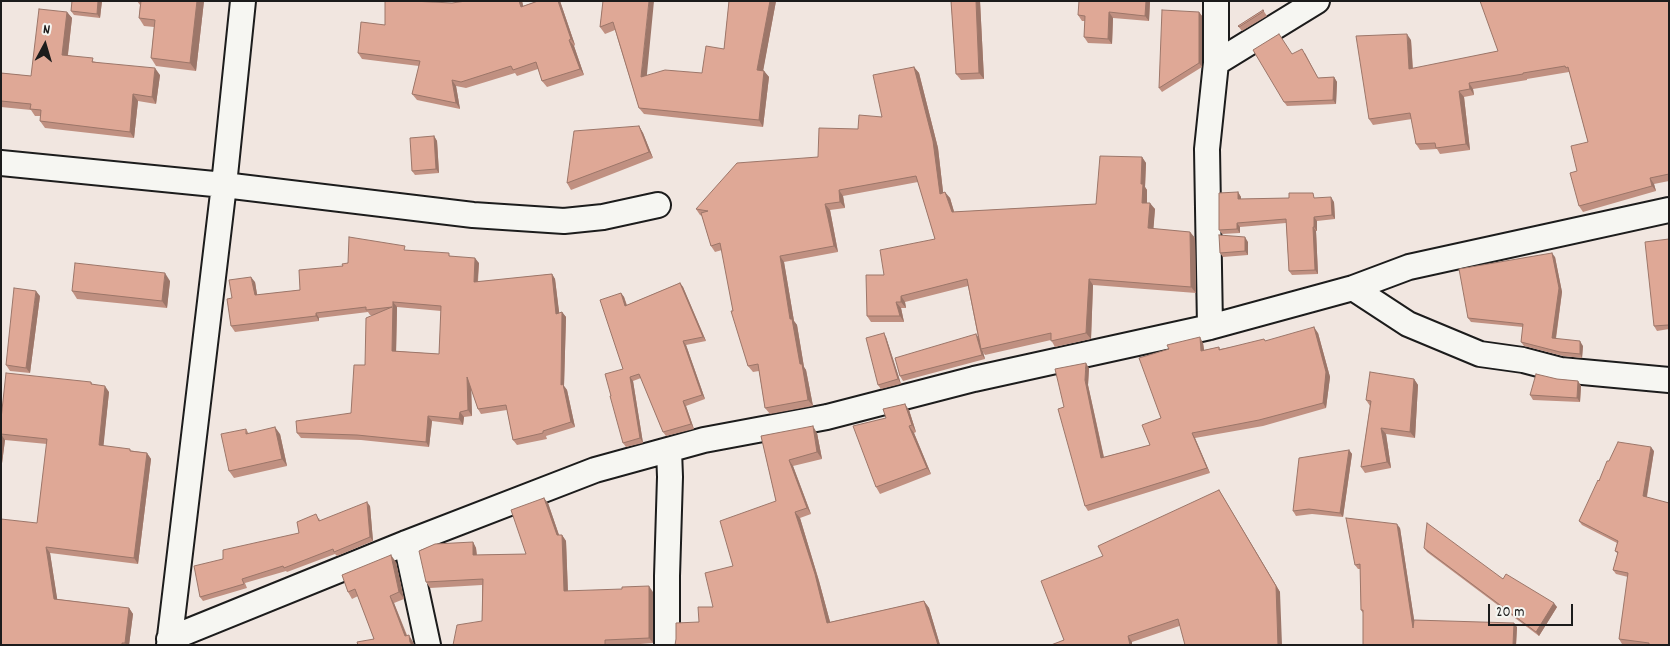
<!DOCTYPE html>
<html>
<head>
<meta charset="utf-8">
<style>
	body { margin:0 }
	#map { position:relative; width:1670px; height:646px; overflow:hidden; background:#f1e6e0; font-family:Dekko,sans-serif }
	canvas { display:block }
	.frame { position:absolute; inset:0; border:2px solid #1c1c1c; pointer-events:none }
	.north { position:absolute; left:20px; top:20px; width:50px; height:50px; -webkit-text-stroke:4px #f6f6f2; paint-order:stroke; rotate:6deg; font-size:14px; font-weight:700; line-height:20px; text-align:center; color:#1c1c1c }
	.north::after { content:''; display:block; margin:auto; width:18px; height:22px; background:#1c1c1c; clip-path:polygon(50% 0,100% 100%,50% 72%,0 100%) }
	.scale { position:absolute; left:1488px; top:604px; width:85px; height:22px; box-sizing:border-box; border:2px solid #1c1c1c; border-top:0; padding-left:6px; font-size:15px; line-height:18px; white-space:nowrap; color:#1c1c1c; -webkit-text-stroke:4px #f6f6f2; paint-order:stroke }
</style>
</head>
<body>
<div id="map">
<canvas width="1670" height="646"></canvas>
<div class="frame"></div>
<div class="north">N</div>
<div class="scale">20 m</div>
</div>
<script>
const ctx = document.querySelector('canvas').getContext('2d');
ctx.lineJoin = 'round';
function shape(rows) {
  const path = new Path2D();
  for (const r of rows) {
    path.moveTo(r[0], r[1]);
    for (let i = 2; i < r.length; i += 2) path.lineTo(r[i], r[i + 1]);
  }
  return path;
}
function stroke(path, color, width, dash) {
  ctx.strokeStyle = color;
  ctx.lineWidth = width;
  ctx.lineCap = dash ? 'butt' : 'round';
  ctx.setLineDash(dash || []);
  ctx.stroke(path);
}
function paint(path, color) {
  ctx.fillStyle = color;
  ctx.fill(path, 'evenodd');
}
const minor = shape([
	[1216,63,1317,1],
	[1,163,224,185,473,215,564,221,603,217,658,205],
	[1353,288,1408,324,1480,354,1523,360,1561,370,1669,380],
	[1210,327,1207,149,1216,63,1216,1],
	[406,543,428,645],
	[169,639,406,543,595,470,704,440,827,417,974,379,1210,327,1353,288,1409,267,1669,210],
	[169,645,224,185,243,1],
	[667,645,667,576,670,477,669,450]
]);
const wall = shape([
	[72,1,102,1,100,18,74,15,71,11],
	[137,1,204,1,196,71,156,66,151,58,154,27,144,26,139,18,140,5],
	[466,1,522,1,523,6,538,1,560,1,575,45,574,46,584,75,547,87,542,81,538,69,517,76,515,73,466,88,456,86,460,109,417,100,412,94,419,66,362,59,358,53,385,25,452,3],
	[603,1,647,76,702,73,724,49,729,1,776,1,763,70,764,71,769,77,763,127,644,114,639,108,615,30,605,34,600,27],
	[951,1,980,1,984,79,961,80,956,74],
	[1150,1,1149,21,1113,18,1112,44,1088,43,1084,37,1085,21,1082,21,1078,15],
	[1669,1,1669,181,1654,184,1656,191,1583,212,1579,206,1577,171,1588,142,1570,74,1569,72,1527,79,1527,80,1473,89,1474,95,1464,97,1470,150,1440,154,1437,149,1420,150,1416,144,1412,119,1373,125,1369,119,1411,40,1413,69,1498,51],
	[1263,10,1267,16,1242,31,1238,26],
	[67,12,72,18,68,55,96,62,160,75,156,104,138,101,134,138,45,128,40,121,41,116,35,116,31,110,1,107,1,73,31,76],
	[1199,12,1202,16,1202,67,1162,92,1159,88],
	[1305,53,1318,78,1334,77,1337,82,1336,104,1287,106,1284,102,1292,54],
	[914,67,919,73,938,148,943,192,950,198,954,212,1096,204,1142,157,1146,163,1145,187,1147,190,1147,203,1155,209,1153,229,1190,232,1195,238,1196,293,1093,285,1091,339,1055,347,1051,340,985,355,983,352,985,359,903,381,900,376,978,337,968,286,905,302,906,308,901,308,904,322,871,322,867,316,884,275,935,239,918,182,843,196,845,208,830,210,838,252,784,262,794,321,797,325,804,367,806,370,813,406,770,414,765,408,759,371,753,372,748,366,733,311,722,250,715,252,711,246,702,216,700,215,696,209,818,157,858,129,882,117],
	[639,126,643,133,653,158,571,190,567,183],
	[434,136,437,141,439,173,415,175,412,171],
	[1238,192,1241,197,1241,199,1316,198,1334,202,1335,219,1317,221,1317,231,1316,231,1318,274,1292,275,1289,271,1286,223,1240,227,1240,233,1222,234,1219,230],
	[1669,239,1669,329,1657,331,1654,326],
	[1248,242,1248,255,1223,257,1220,253],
	[408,250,451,256,479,263,478,282,552,274,555,279,559,313,562,312,566,317,564,386,567,390,575,427,546,436,547,439,517,445,513,440,507,410,481,414,478,409,471,388,472,416,464,417,463,425,432,421,429,447,361,440,301,438,297,433,351,413,365,365,374,315,370,315,368,312,319,318,319,321,235,332,231,326,232,298,255,282,257,295,300,290,348,263],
	[397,307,441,311,439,354,396,351],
	[1555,257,1562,292,1556,339,1583,346,1582,358,1563,356,1524,346,1521,342,1523,327,1471,322,1468,318],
	[170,281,167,308,77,299,72,291],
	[680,283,683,287,706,341,686,345,705,399,686,406,694,429,666,436,663,432,641,378,633,381,643,443,626,447,623,443,623,369,621,293,624,297,627,305],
	[40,296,30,373,10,371,6,365],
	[1318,333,1330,377,1326,408,1263,426,1195,438,1210,473,1088,511,1085,506,1064,407,1089,368,1088,385,1104,457,1150,445,1161,418,1203,343,1204,350,1219,347,1220,349,1265,341],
	[886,337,901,384,881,389,878,385],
	[1414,379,1418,385,1415,438,1386,434,1391,468,1365,473,1361,467,1370,406,1366,400],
	[1557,379,1578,381,1581,386,1580,402,1533,400,1530,395],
	[91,382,93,385,109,392,103,446,147,453,151,459,138,564,50,553,57,599,129,608,133,614,129,645,1,645,37,523,47,444,5,440,1,471,1,419],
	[909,410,916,432,914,433,931,474,880,494,876,487,886,418],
	[246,429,249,434,280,434,287,466,234,478,229,471],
	[817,433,822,459,793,466,811,514,800,518,819,581,830,622,924,601,929,608,940,645,675,645,699,622,713,607,733,566,776,501,761,436],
	[1349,450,1352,454,1343,517,1312,514,1296,516,1293,511],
	[1654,451,1647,497,1669,645,1631,645,1622,644,1619,639,1628,577,1616,574,1613,570,1618,554,1615,551,1617,543,1582,525,1579,521,1609,461],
	[1219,490,1280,592,1132,642,1132,645,1051,645,1064,640,1103,556],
	[548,503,559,535,562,535,566,541,568,591,653,592,653,643,628,645,453,645,482,621,482,585,430,588,426,582,473,542,476,548,477,555,526,554],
	[370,506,373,541,337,556,335,554,287,572,286,571,245,583,247,588,203,601,200,597,223,559,299,533,319,518,320,521],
	[1400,528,1414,620,1517,627,1516,645,1363,645,1363,613,1361,610,1360,569,1358,569,1355,565],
	[1424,548,1503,579,1557,607,1539,636,1427,552],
	[396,562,404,599,394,603,407,635,413,642,414,645,358,645,374,639,358,596,352,599,348,592]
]);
const shadedWall = shape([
	[98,1,102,1,100,18,97,14],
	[197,1,204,1,196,71,190,63],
	[519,1,522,1,525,13,521,7],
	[558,1,560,1,575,45,571,39],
	[649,1,654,1,646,84,641,77],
	[770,1,776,1,762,77,757,70],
	[976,1,980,1,984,79,979,73],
	[1146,1,1150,1,1149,21,1145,16],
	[67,12,72,18,67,61,62,55],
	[1109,12,1113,18,1112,44,1108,39],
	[1199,12,1202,16,1202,67,1199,63],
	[1407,34,1411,40,1413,75,1409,69],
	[569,40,574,46,584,75,580,69],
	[914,67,919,73,938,148,944,200,940,194],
	[155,68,160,75,156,104,152,97],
	[764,71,769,77,763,127,759,120],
	[1334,77,1337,82,1336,104,1333,100],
	[452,80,456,86,460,109,456,103],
	[1469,83,1473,89,1474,95,1470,89],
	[1459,91,1464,97,1470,150,1466,144],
	[133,94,138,101,134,138,130,132],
	[639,126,643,133,653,158,649,152],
	[434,136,437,141,439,173,436,169],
	[1142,157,1146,163,1145,187,1147,190,1147,209,1142,203,1141,184],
	[1650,178,1654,184,1656,191,1652,186],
	[839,190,843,196,845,208,840,202],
	[945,192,950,198,956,218,952,212],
	[1238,192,1241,197,1241,203,1238,199],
	[1331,197,1334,202,1335,219,1332,215],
	[1150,203,1155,209,1153,235,1148,228],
	[825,204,830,210,838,252,834,246],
	[1314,217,1317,221,1317,231,1314,227],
	[1237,223,1240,227,1240,233,1237,229],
	[1313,227,1316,231,1318,274,1315,270],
	[1190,232,1195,238,1196,293,1191,287],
	[1245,237,1248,242,1248,255,1245,251],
	[1552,253,1555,257,1562,292,1555,343,1552,338],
	[780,256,784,262,794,321,797,325,804,367,806,370,813,406,808,400,790,319],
	[475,258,479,263,477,287,474,282],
	[165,273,170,281,167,308,162,301],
	[552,274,555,279,560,319,556,314],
	[251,277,255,282,258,300,255,295],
	[1089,279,1093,285,1091,339,1086,333],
	[680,283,683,287,706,341,703,337],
	[36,291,40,296,30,373,26,368],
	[621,293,624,297,628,310,625,306],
	[901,296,905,302,906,308,901,302],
	[393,302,397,307,396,356,392,351],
	[896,302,901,308,904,322,900,316],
	[562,312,566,317,564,386,567,390,575,427,571,422,561,385],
	[316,313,319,318,319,321,316,316],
	[1314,327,1318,333,1330,377,1326,408,1323,403],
	[884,333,886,337,901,384,898,379],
	[976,334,979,338,981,349,983,352,985,359,982,355],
	[1200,337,1203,343,1205,356,1201,351],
	[683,341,686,345,705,399,702,395],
	[1580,341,1583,346,1582,358,1580,354],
	[1086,363,1089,368,1088,385,1105,463,1101,458,1085,380],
	[467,377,471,382,472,416,468,410],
	[630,377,633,381,643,443,640,438],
	[1414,379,1418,385,1415,438,1410,432],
	[1578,381,1581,386,1580,402,1577,398],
	[105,386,109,392,103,451,99,445],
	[683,401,686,406,694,429,691,424],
	[905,404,909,410,916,432,912,425],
	[460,412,464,417,463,425,459,419],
	[428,416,432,421,429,447,426,442],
	[813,426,817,433,822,459,817,452],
	[909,426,914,433,931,474,927,468],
	[275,427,280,434,287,466,282,459],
	[1381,428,1386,434,1391,468,1387,462],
	[1192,433,1195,438,1210,473,1207,468],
	[1,434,5,440,1,471],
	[1651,447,1654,451,1646,500,1643,496],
	[1349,450,1352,454,1343,517,1340,513],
	[147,453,151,459,138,564,134,558],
	[789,460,793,466,811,514,807,508],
	[1219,490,1280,592,1282,645,1278,645],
	[544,498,548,503,561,541,557,535],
	[367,502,370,506,373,541,370,537],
	[795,512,800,518,819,581,832,629,827,623],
	[1397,524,1400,528,1416,632,1413,628],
	[562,535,566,541,568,596,564,591],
	[473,542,476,548,477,560,473,555],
	[46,547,50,553,58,604,54,599],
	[391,555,396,562,404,599,399,592],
	[649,586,653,592,653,643,649,638],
	[390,596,394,603,409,642,405,636],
	[924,601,929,608,940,645,938,645],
	[1554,603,1557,607,1539,636,1536,632],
	[129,608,133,614,129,645,126,645,125,643],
	[1514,623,1517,627,1516,645,1513,645],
	[409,635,413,642,414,645,412,645,410,642],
	[1128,636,1132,642,1132,645,1130,645]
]);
const building = shape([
	[72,1,98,1,97,14,71,11,72,1],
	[141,1,197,1,190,63,151,58,155,20,139,18,141,1],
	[385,1,412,1,452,3,466,1,519,1,521,7,538,1,558,1,571,39,569,40,580,69,542,81,536,62,513,70,511,66,461,82,452,80,456,103,412,94,420,61,358,53,361,22,385,25,385,1],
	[603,1,649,1,641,77,665,70,702,73,706,46,724,49,729,1,770,1,757,70,764,71,759,120,639,108,613,22,600,27,603,1],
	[951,1,976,1,979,73,956,74,951,1],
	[1079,1,1146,1,1145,16,1109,12,1108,39,1084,37,1085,16,1078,15,1079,1],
	[1480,1,1669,1,1669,174,1650,178,1652,186,1579,206,1570,173,1577,171,1571,146,1588,142,1568,67,1566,68,1565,66,1523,73,1523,74,1469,83,1470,89,1459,91,1466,144,1436,148,1435,143,1416,144,1410,113,1369,119,1356,36,1407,34,1409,69,1498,51,1480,1],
	[39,9,67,12,62,55,93,58,92,62,155,68,152,97,133,94,130,132,40,121,41,110,30,109,31,104,1,101,1,73,31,76,39,9],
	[1162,10,1199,12,1199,63,1159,88,1162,10],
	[1263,10,1264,11,1239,27,1238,26,1263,10],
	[1279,34,1292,54,1302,49,1318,78,1334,77,1333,100,1284,102,1253,50,1279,34],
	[914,67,933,141,940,194,945,192,952,212,1096,204,1100,156,1142,157,1141,184,1143,184,1142,203,1150,203,1148,228,1190,232,1191,287,1089,279,1086,333,1051,341,1051,333,981,349,967,279,901,296,901,302,896,302,900,316,867,316,866,275,884,275,880,250,935,239,916,176,839,190,840,202,825,204,834,246,780,256,790,319,792,319,800,364,802,364,808,400,765,408,758,364,748,366,731,311,733,311,720,243,711,246,701,213,708,211,696,209,737,163,818,157,819,128,858,129,859,115,882,117,873,75,914,67],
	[639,126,649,152,567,183,574,131,639,126],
	[434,136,436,169,412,171,410,138,434,136],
	[1238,192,1238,199,1289,198,1289,193,1313,193,1314,198,1331,197,1332,215,1314,217,1314,227,1313,227,1315,270,1289,271,1286,219,1237,223,1237,229,1219,230,1219,193,1238,192],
	[1219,235,1245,237,1245,251,1220,253,1219,235],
	[349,237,405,246,404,250,449,253,449,256,475,258,474,282,552,274,556,314,562,312,561,385,563,384,571,422,543,431,543,433,513,440,506,405,478,409,467,377,468,410,460,412,459,419,428,416,426,442,357,435,297,433,296,421,351,413,354,365,365,365,366,318,392,307,366,310,366,307,316,313,316,316,231,326,227,299,232,298,229,280,251,277,255,295,300,290,299,270,343,266,342,264,348,263,349,237],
	[393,302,441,306,439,354,392,351,393,302],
	[1669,239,1669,326,1668,325,1654,326,1645,242,1669,239],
	[1552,253,1559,288,1552,338,1580,341,1580,354,1560,352,1521,342,1523,324,1468,318,1459,269,1552,253],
	[75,263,165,273,162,301,72,291,75,263],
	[680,283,703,337,683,341,702,395,683,401,691,424,663,432,639,374,630,377,640,438,623,443,610,396,611,396,605,374,623,369,600,300,621,293,625,306,680,283],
	[14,288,36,291,26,368,6,365,14,288],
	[1314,327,1326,372,1323,403,1259,420,1192,433,1207,468,1085,506,1058,409,1064,407,1055,369,1086,363,1085,380,1101,458,1150,445,1142,425,1161,418,1139,358,1169,349,1167,345,1200,337,1201,351,1219,347,1219,350,1264,339,1265,341,1314,327],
	[884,333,898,379,878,385,866,338,884,333],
	[976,334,982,355,900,376,895,358,976,334],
	[1370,372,1414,379,1410,432,1381,428,1387,462,1361,467,1371,401,1366,400,1370,372],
	[6,373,91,382,91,384,105,386,99,445,130,449,130,451,147,453,134,558,46,547,54,599,129,608,125,643,122,643,122,645,1,645,1,519,37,523,47,439,1,434,1,419,6,373],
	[1536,374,1557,379,1578,381,1577,398,1530,395,1536,374],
	[905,404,912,425,909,426,927,468,876,487,853,426,886,418,883,409,905,404],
	[813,426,817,452,789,460,807,508,795,512,815,574,827,623,924,601,938,645,675,645,676,639,676,623,699,622,698,607,713,607,705,573,733,566,720,521,776,501,761,436,813,426],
	[275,427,282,459,229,471,221,434,246,429,246,434,275,427],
	[1618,442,1651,447,1643,496,1669,503,1669,645,1649,645,1649,643,1619,639,1628,573,1613,570,1618,552,1615,551,1618,541,1579,521,1598,480,1599,481,1607,461,1609,461,1618,442],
	[1349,450,1340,513,1309,509,1293,511,1299,458,1349,450],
	[1219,490,1276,586,1278,645,1185,645,1178,619,1128,636,1130,645,1051,645,1064,640,1041,581,1103,556,1098,546,1219,490],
	[544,498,557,535,562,535,564,591,622,589,622,587,649,586,649,638,605,640,605,645,453,645,457,625,482,621,483,579,426,582,419,551,435,544,473,542,473,555,526,554,511,510,544,498],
	[367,502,370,537,334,552,333,549,284,568,283,566,242,579,244,584,200,597,194,566,223,559,223,550,299,533,297,522,316,514,319,521,367,502],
	[1346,518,1397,524,1413,628,1414,620,1514,623,1513,645,1363,645,1363,610,1361,610,1360,564,1355,565,1346,518],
	[1427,523,1503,579,1506,574,1554,603,1536,632,1424,548,1427,523],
	[391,555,399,592,390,596,405,636,409,635,410,642,412,645,358,645,357,642,374,639,355,589,348,592,342,575,391,555]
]);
stroke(minor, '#1c1c1c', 28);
stroke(minor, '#f6f6f2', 24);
paint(wall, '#c09081');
paint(shadedWall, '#9c7669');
paint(building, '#dfa896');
stroke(building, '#9c7669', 1);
</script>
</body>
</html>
